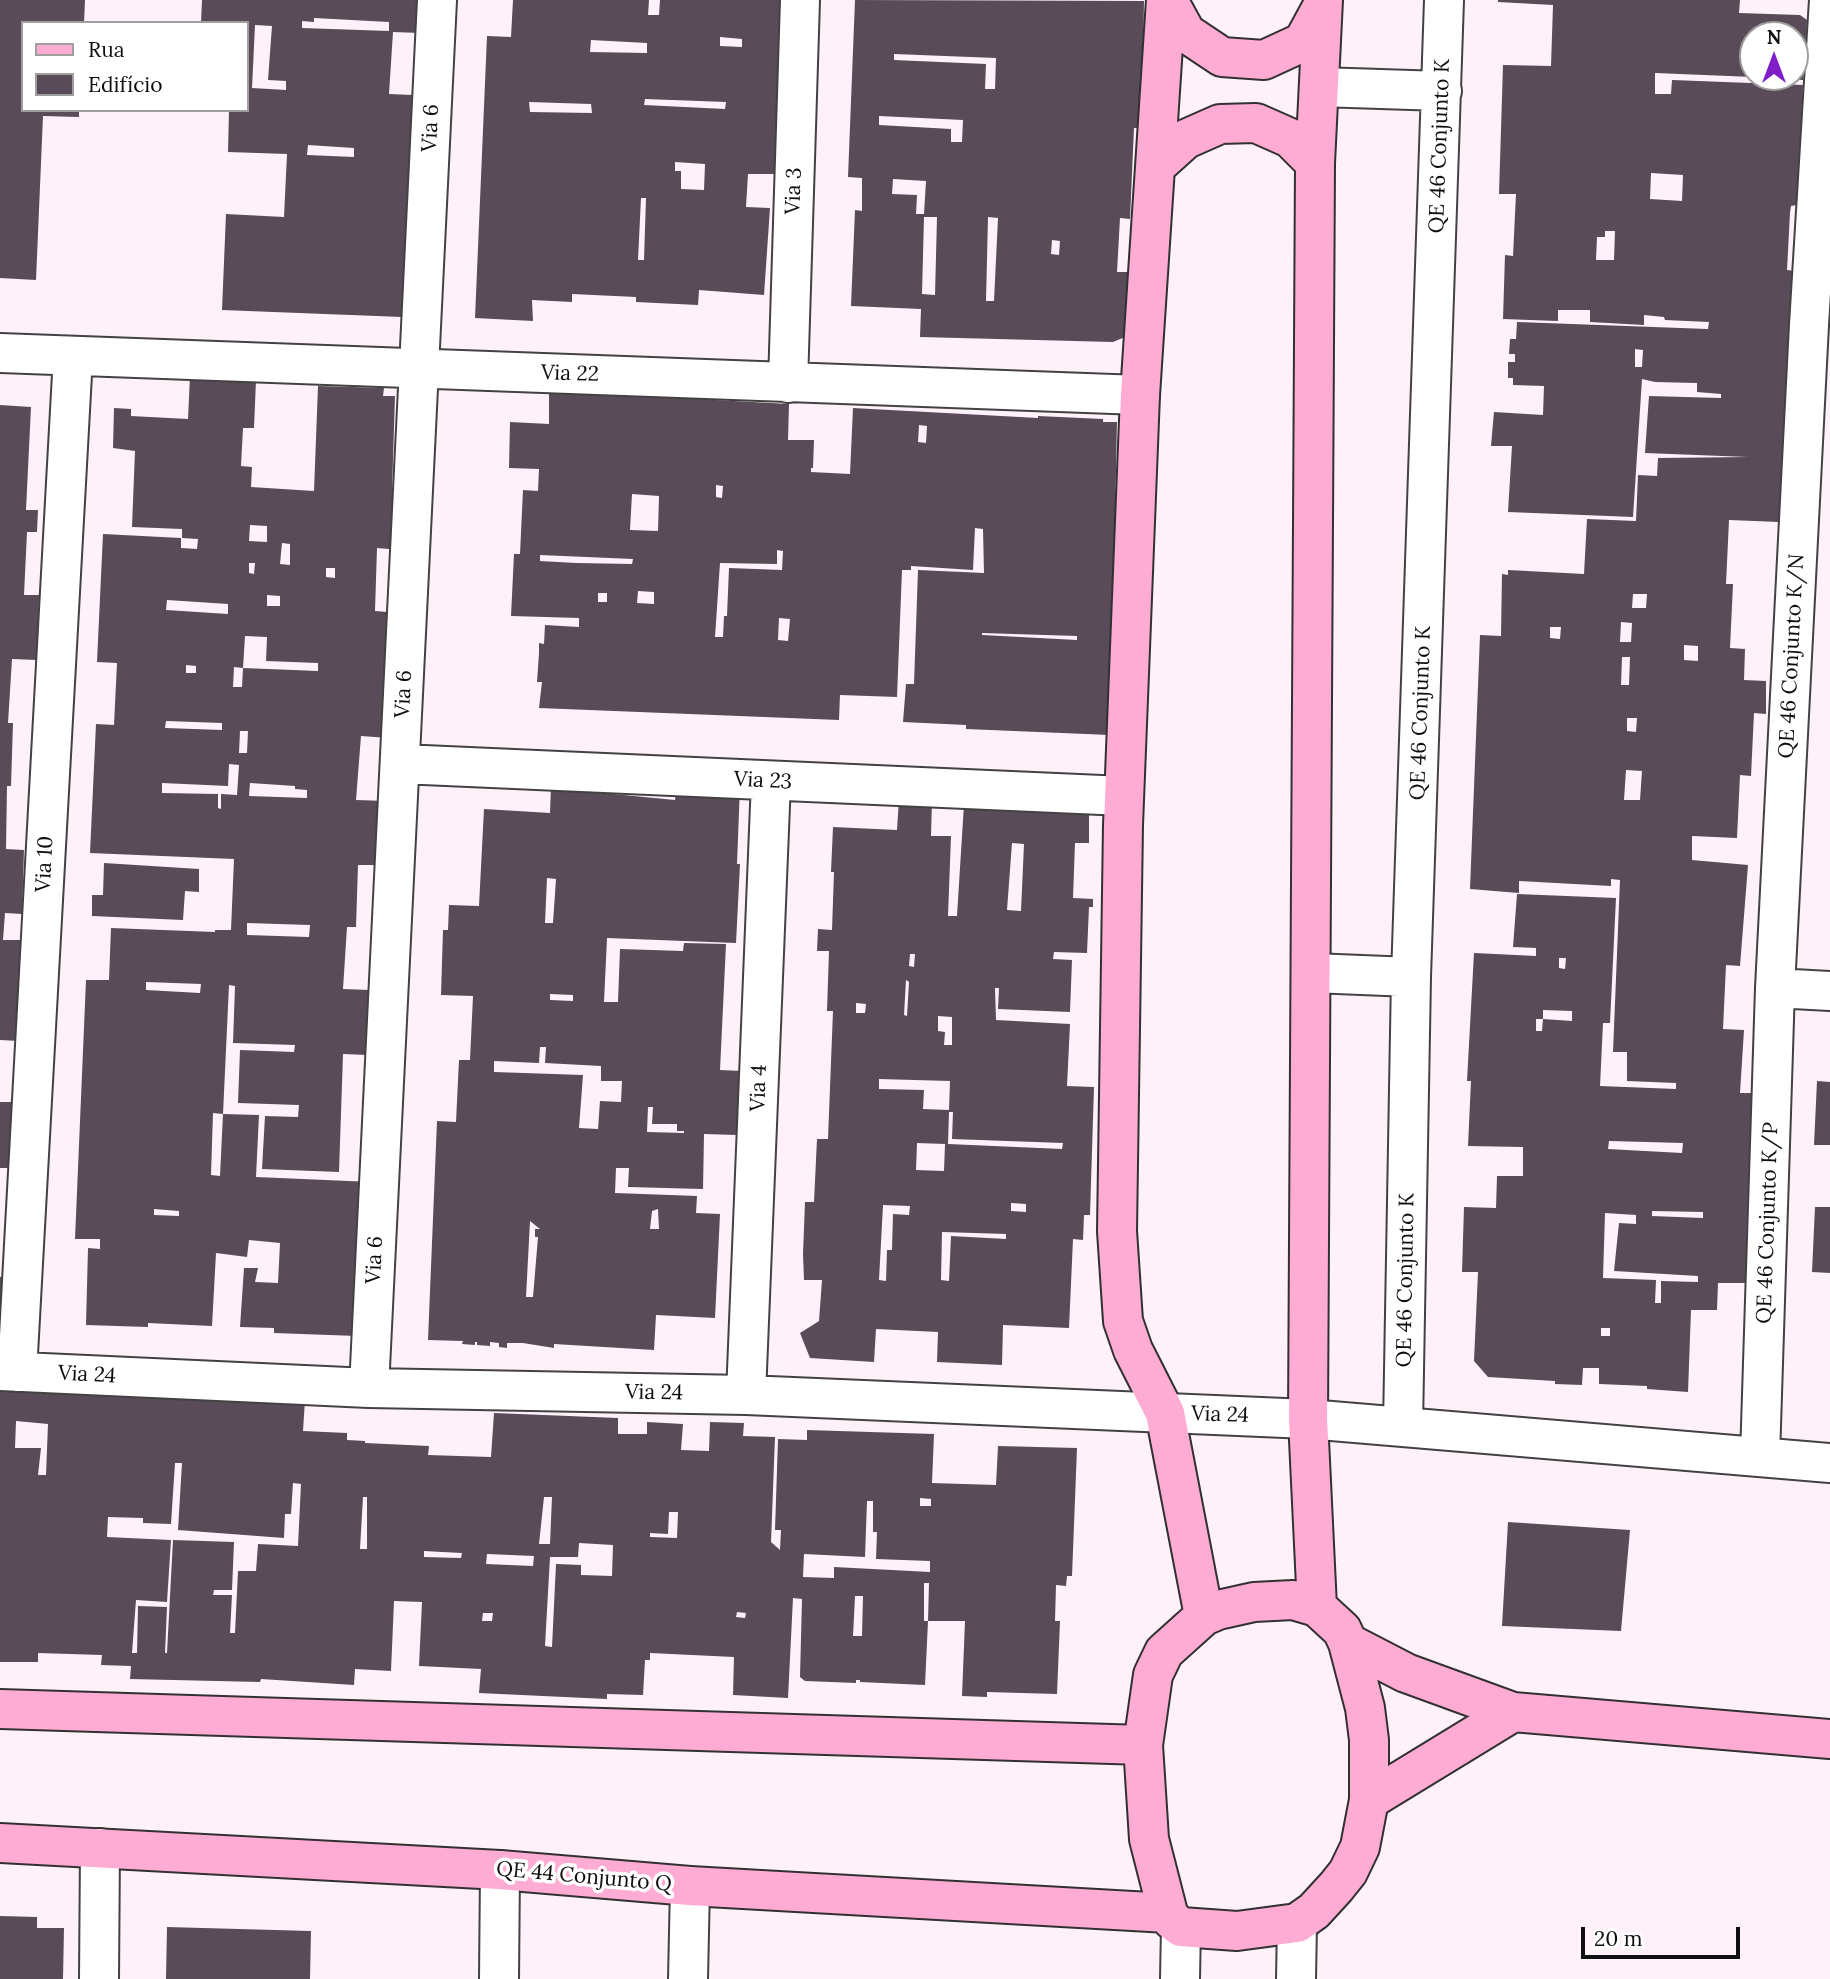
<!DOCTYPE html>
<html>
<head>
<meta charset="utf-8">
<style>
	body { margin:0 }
	#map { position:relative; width:1830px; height:1979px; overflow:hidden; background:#fff1f9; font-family:Lora,serif }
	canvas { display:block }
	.legend { position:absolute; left:21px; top:21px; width:228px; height:91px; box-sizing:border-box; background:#fff; border:2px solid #9f9f9f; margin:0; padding:9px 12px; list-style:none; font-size:21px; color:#0f0f0f }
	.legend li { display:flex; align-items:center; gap:14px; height:35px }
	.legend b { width:35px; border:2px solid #9f9f9f }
	.north { position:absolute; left:1739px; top:21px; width:70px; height:70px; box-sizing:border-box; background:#fff; border:2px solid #9f9f9f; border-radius:50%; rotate:0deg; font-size:19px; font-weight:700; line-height:28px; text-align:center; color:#0f0f0f }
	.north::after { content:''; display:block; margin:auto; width:24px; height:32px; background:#801fc7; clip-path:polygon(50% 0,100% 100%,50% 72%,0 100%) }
	.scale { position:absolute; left:1581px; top:1927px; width:159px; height:32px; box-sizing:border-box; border:4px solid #0f0f0f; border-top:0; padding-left:9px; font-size:21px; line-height:24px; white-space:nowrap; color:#0f0f0f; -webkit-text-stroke:5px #fff; paint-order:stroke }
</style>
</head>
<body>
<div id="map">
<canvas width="1830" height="1979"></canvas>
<ul class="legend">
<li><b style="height:9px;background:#ffacd4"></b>Rua</li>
<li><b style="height:19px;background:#594b58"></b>Edifício</li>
</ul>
<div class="north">N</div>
<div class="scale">20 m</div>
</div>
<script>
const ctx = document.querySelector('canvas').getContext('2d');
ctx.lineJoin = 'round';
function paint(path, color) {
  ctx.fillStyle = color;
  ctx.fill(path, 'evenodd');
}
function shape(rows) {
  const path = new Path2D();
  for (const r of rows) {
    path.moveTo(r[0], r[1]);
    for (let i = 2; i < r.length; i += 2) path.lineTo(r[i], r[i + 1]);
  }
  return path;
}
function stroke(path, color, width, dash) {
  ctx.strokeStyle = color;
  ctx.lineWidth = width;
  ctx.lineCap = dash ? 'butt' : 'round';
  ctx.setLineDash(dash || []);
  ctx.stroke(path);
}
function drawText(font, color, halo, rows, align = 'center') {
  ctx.font = font + ' Lora,serif';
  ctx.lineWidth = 7;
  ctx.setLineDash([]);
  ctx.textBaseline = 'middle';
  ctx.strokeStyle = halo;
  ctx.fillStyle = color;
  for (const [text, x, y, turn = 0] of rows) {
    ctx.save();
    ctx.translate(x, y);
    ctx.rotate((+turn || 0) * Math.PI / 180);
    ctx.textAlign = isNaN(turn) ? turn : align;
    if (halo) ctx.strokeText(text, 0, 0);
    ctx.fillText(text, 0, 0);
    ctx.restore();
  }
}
const building = shape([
	[0,0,85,0,84,23,23,23,23,110,79,110,79,117,43,116,36,280,0,278],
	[202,0,422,0,420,33,393,32,389,94,413,95,409,159,411,159,409,223,402,317,222,310,226,214,284,217,287,154,228,152,229,110,247,110,247,23,201,23],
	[314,18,389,22,389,31,302,28,302,21,314,22],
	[255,25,272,26,268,80,286,81,286,90,252,88],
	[308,145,354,148,354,157,307,155],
	[513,0,649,0,648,15,659,15,660,0,790,0,780,174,748,174,746,207,770,208,764,295,699,290,698,305,636,302,636,297,572,294,572,302,532,300,533,321,475,318,487,36,511,37],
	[720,37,742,39,742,47,720,46],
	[591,40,647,43,647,53,590,52],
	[645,99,726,102,725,109,644,105],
	[529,102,591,104,592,113,530,112],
	[675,162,705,164,704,190,681,189,681,171,675,171],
	[641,198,646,198,644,260,638,260],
	[855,0,1144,1,1142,128,1134,128,1130,219,1120,218,1117,272,1128,272,1125,337,1113,342,920,337,921,309,851,306,855,210,862,211,862,178,848,177],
	[894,54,996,58,995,89,985,89,986,64,894,60],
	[879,116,963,120,962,142,951,142,951,129,879,125],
	[893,179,926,181,924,214,916,214,917,195,892,194],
	[924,217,937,217,935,295,922,294],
	[988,217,998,218,994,301,986,301],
	[1052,240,1060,241,1059,255,1051,254],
	[1498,0,1740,0,1739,13,1800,15,1807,20,1803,80,1788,79,1788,77,1795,77,1795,35,1753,35,1753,77,1655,73,1655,94,1671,94,1672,80,1803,85,1797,205,1791,206,1790,213,1787,270,1795,271,1791,332,1789,332,1779,522,1729,520,1726,584,1733,584,1730,648,1745,649,1744,680,1766,681,1766,714,1754,713,1751,776,1740,775,1737,838,1692,836,1692,860,1748,865,1740,966,1726,965,1723,1029,1744,1030,1740,1093,1757,1093,1747,1220,1746,1283,1718,1283,1717,1310,1691,1310,1688,1392,1647,1389,1647,1386,1599,1384,1599,1368,1583,1368,1582,1385,1555,1384,1555,1381,1488,1377,1474,1361,1478,1272,1462,1272,1464,1207,1496,1208,1497,1176,1523,1176,1523,1147,1468,1146,1471,1081,1467,1081,1474,953,1536,956,1536,948,1513,947,1517,894,1616,898,1610,1023,1603,1023,1600,1086,1676,1089,1676,1083,1627,1081,1627,1052,1613,1052,1620,880,1611,879,1611,886,1519,881,1519,893,1470,889,1480,635,1501,636,1502,574,1508,575,1508,570,1584,574,1587,519,1636,521,1638,475,1657,476,1658,458,1748,457,1645,453,1649,396,1721,398,1721,394,1697,392,1697,383,1655,382,1642,379,1633,517,1508,512,1512,446,1491,446,1494,412,1543,415,1544,386,1513,385,1513,378,1508,378,1508,362,1515,362,1515,354,1509,354,1510,339,1516,339,1517,322,1708,329,1709,322,1665,320,1664,317,1644,315,1644,325,1590,322,1590,310,1558,310,1558,321,1503,319,1505,255,1513,256,1516,194,1499,194,1503,65,1551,66,1553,5,1498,2],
	[1651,173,1683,175,1682,201,1650,199],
	[1605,231,1615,231,1614,260,1596,260,1597,237,1605,237],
	[1635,349,1643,350,1642,367,1635,367],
	[1633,594,1647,594,1646,608,1632,608],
	[1621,622,1632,623,1631,642,1620,642],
	[1550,627,1561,627,1560,639,1550,638],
	[1684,645,1698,646,1698,661,1684,660],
	[1622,657,1630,657,1629,685,1621,685],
	[1627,718,1637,718,1636,732,1627,731],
	[1626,770,1642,771,1640,800,1624,800],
	[1559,958,1566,958,1565,969,1559,968],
	[1543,1010,1572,1011,1572,1021,1543,1019,1542,1031,1536,1031,1536,1019,1543,1019],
	[1609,1141,1683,1143,1682,1153,1608,1149],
	[1652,1211,1703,1212,1703,1218,1652,1216],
	[1605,1213,1636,1215,1636,1224,1619,1223,1614,1271,1698,1276,1698,1282,1661,1281,1661,1303,1655,1303,1656,1280,1603,1278],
	[1601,1328,1610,1328,1610,1336,1601,1336],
	[190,376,256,380,254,428,243,428,241,466,252,467,251,487,314,491,318,386,384,388,383,396,395,396,392,491,403,491,400,550,377,548,375,611,387,612,386,673,389,738,361,736,356,800,387,801,386,865,358,865,356,927,347,927,343,989,370,990,367,1055,343,1054,339,1172,262,1169,265,1116,298,1117,299,1105,238,1103,240,1050,294,1052,295,1045,233,1043,235,986,229,985,223,1114,213,1113,211,1175,220,1176,223,1114,259,1115,256,1177,372,1182,357,1336,274,1333,274,1328,240,1327,244,1268,258,1268,255,1282,278,1283,280,1243,249,1240,247,1257,216,1253,212,1326,148,1323,148,1327,86,1325,88,1248,100,1249,100,1239,75,1239,86,980,109,980,111,928,215,932,215,930,231,930,234,859,90,853,96,724,114,725,117,663,97,662,103,534,181,538,181,548,197,549,198,539,182,538,182,529,132,527,135,451,113,448,114,408,131,409,131,416,188,419],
	[250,525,267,526,267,542,249,541],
	[282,543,290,544,290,565,280,564],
	[249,563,255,563,254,574,249,573],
	[326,568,335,568,335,578,326,577],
	[267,595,280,596,280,606,267,606],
	[167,600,228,604,228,614,166,610],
	[245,636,267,637,266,661,318,663,318,671,243,668,242,687,233,687,234,667,243,668],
	[186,665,196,666,196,673,186,673],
	[166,721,222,723,222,730,165,728],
	[240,731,248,731,247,753,239,753],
	[229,764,239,765,237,795,221,794,221,809,218,808,218,794,162,793,162,783,228,786],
	[250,783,295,786,295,789,307,790,307,798,249,796],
	[247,923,310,925,309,937,247,935],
	[146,982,201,984,200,993,146,990],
	[154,1209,179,1211,179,1216,154,1215],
	[549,391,789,404,788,440,814,440,813,468,811,468,811,472,850,474,853,408,1038,418,1038,416,1103,419,1103,422,1117,422,1115,515,1119,515,1110,735,966,729,966,725,903,722,906,684,914,684,918,570,984,573,983,529,975,528,973,570,911,566,911,570,902,570,897,697,840,695,839,720,539,708,542,682,537,682,539,653,539,643,544,644,545,625,579,627,579,618,511,616,514,554,520,554,523,490,538,491,539,469,509,468,510,422,549,424],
	[919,425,927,426,926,443,918,442],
	[716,485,723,486,722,498,716,497],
	[632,494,659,496,658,531,630,530],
	[777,550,783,551,782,570,729,568,727,616,724,616,723,637,715,637,720,563,777,564],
	[540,555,633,559,632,564,576,563,540,561],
	[638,591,654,592,654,604,637,603],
	[598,593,607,593,607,602,598,602],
	[779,618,790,619,788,641,778,640],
	[982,633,1077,636,1077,640,982,635],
	[0,405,31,407,26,510,38,510,37,532,27,532,24,595,39,595,37,660,12,659,8,723,13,723,11,786,7,786,6,849,24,850,22,914,5,913,3,940,22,940,19,1041,0,1040],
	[613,780,613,794,675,800,676,791,740,786,737,864,740,864,736,943,607,938,604,1002,618,1002,620,949,683,951,684,943,726,944,720,1070,743,1071,737,1135,704,1134,703,1189,628,1187,629,1168,616,1168,615,1193,697,1196,696,1213,720,1214,715,1318,656,1315,654,1350,554,1344,554,1348,523,1343,507,1343,507,1348,499,1347,499,1343,490,1342,490,1346,477,1345,477,1342,475,1342,475,1345,462,1344,463,1341,428,1340,437,1121,456,1122,459,1060,470,1060,473,996,441,995,443,930,448,930,449,905,479,906,484,809,550,813,551,786],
	[547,878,556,879,553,923,545,923],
	[550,994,573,995,573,1001,550,1000],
	[540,1047,546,1047,545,1063,601,1066,601,1081,622,1081,621,1102,600,1101,598,1129,579,1128,583,1075,494,1072,494,1061,539,1063],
	[648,1107,653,1107,652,1124,677,1124,677,1131,684,1131,684,1133,647,1132],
	[658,1209,659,1229,650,1229,652,1211],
	[530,1221,540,1229,535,1229,535,1237,538,1237,533,1297,526,1297],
	[899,799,932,800,931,836,951,836,948,916,957,916,964,804,1089,806,1089,843,1075,843,1073,898,1093,899,1093,907,1089,907,1087,953,1054,952,1053,959,1072,960,1070,1012,998,1009,999,988,995,988,996,1020,1070,1024,1067,1086,1094,1087,1090,1215,1084,1215,1083,1240,1073,1239,1069,1328,1003,1325,1002,1365,937,1362,938,1332,876,1329,874,1362,810,1358,800,1333,819,1321,822,1280,804,1280,803,1254,805,1202,814,1202,817,1139,828,1139,833,1011,827,1011,829,951,817,951,818,929,832,930,834,872,831,872,833,827,897,830],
	[1012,843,1024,844,1021,911,1007,910],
	[910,954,915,954,914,967,909,966],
	[906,980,909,982,907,1016,904,1015],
	[856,1003,866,1004,865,1013,856,1013],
	[938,1016,952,1017,952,1045,944,1045,945,1032,938,1031],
	[879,1079,950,1081,949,1110,923,1109,924,1090,879,1089],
	[949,1112,953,1112,952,1139,1063,1143,1062,1149,948,1144],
	[917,1143,945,1144,944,1171,916,1170],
	[1011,1203,1026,1204,1026,1212,1011,1211],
	[883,1205,910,1206,909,1215,893,1214,892,1250,887,1250,886,1281,879,1280],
	[942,1232,1006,1234,1006,1239,951,1236,949,1281,941,1280],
	[104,863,199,869,199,892,185,891,183,920,92,916,92,895,103,895],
	[1817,1081,1830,1082,1830,1145,1814,1145],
	[0,1102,16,1102,12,1168,0,1168],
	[1815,1207,1830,1207,1830,1273,1812,1272],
	[0,1277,4,1277,3,1318,0,1320],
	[0,1390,305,1400,303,1431,347,1433,347,1440,365,1441,365,1443,429,1446,428,1455,491,1457,494,1413,618,1418,618,1434,647,1434,647,1422,683,1424,681,1450,709,1451,710,1422,744,1423,743,1436,775,1437,771,1542,780,1550,781,1530,775,1530,778,1439,807,1440,807,1430,934,1434,932,1483,996,1485,998,1446,1077,1448,1072,1576,1067,1576,1066,1586,1056,1585,1055,1621,1060,1621,1057,1694,987,1692,987,1697,962,1696,965,1621,928,1621,929,1583,924,1583,924,1621,928,1621,925,1685,860,1682,860,1680,856,1680,856,1683,805,1681,800,1677,802,1599,793,1598,788,1698,733,1695,734,1657,650,1653,650,1660,645,1660,643,1695,607,1694,607,1699,479,1693,481,1669,419,1666,422,1602,394,1601,391,1671,355,1669,354,1685,261,1679,260,1682,130,1679,131,1666,101,1665,102,1655,38,1653,38,1662,0,1662],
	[16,1421,48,1424,46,1475,38,1475,41,1448,15,1448],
	[175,1463,182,1463,178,1530,284,1538,285,1514,291,1514,293,1483,301,1484,298,1546,258,1544,256,1571,238,1571,235,1633,230,1633,232,1595,213,1595,214,1590,232,1590,234,1542,173,1540,167,1653,165,1653,167,1607,138,1606,137,1653,132,1653,136,1600,167,1602,171,1540,107,1537,108,1517,143,1518,143,1523,171,1524],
	[363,1497,367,1497,367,1549,360,1549],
	[544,1497,552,1497,550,1544,539,1544],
	[920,1498,931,1499,931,1506,920,1506],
	[867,1501,873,1501,873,1532,877,1532,876,1559,930,1561,930,1572,834,1567,834,1578,803,1577,804,1554,865,1557],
	[669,1512,678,1512,677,1538,650,1537,650,1533,668,1534],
	[579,1543,613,1545,612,1576,581,1575,581,1565,556,1564,552,1647,545,1646,550,1557,578,1557],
	[424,1551,442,1552,462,1553,461,1558,424,1557],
	[487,1554,534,1556,533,1566,486,1564],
	[855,1596,863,1596,862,1636,853,1636],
	[737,1612,746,1613,745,1618,736,1617],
	[483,1613,493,1613,492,1621,482,1621],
	[1508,1522,1630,1530,1621,1631,1502,1626],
	[0,1916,37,1917,37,1928,64,1928,63,1979,0,1979],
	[167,1927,311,1931,310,1979,166,1979]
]);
const street = shape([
	[1319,87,1442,91],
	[0,353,1140,395],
	[788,383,800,0],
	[401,764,1124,796],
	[1312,973,1411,977],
	[1775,988,1830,991],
	[0,1371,369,1388,746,1395,1308,1419,1830,1463],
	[17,1372,73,356],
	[369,1388,437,0],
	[746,1395,771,781],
	[1403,1426,1411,977,1444,0],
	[1760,1457,1775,988,1809,325,1829,0],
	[99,1979,100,1848],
	[499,1979,500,1870],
	[688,1979,690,1886],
	[1180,1979,1181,1927],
	[1296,1979,1297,1923]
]);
const secondary = shape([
	[1166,0,1140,395,1123,825,1117,1231,1123,1321,1133,1350,1165,1413,1204,1616],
	[1168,0,1186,33,1222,57,1264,60,1303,42,1322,7],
	[1156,166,1186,139,1220,124,1256,123,1290,138,1315,163],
	[1293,1600,1317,1607,1342,1630,1348,1643,1365,1708,1369,1740,1369,1800,1360,1847,1348,1872,1336,1887,1314,1911,1297,1923,1237,1931,1181,1927,1172,1920,1168,1913,1149,1839,1143,1745,1153,1675,1164,1652,1204,1616,1218,1610,1254,1602,1293,1600],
	[1317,1607,1308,1419,1315,163,1323,0],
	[1348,1643,1406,1673,1513,1712,1830,1739],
	[0,1709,1143,1745],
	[1369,1800,1513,1712],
	[0,1843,500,1870,690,1886,1168,1913]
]);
const streetNames = [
	["Via 6",431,128,-87],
	["QE 46 Conjunto K",1440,146,-88],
	["Via 3",794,191,-88],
	["Via 22",570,374,2],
	["QE 46 Conjunto K/N",1792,656,-87],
	["Via 6",404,694,-87],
	["QE 46 Conjunto K",1421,713,-88],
	["Via 23",763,781,3],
	["Via 10",45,864,-87],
	["Via 4",759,1088,-88],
	["QE 46 Conjunto K/P",1768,1223,-88],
	["Via 6",375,1260,-87],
	["QE 46 Conjunto K",1406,1280,-89],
	["Via 24",87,1375,3],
	["Via 24",654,1393,1],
	["Via 24",1220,1415,2],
	["QE 44 Conjunto Q",584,1877,5]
];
paint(building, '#594b58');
stroke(street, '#424242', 42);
stroke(secondary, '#313131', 42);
stroke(street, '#fff', 38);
stroke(secondary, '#ffacd4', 38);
drawText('21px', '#0f0f0f', '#fff', streetNames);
</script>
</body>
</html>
